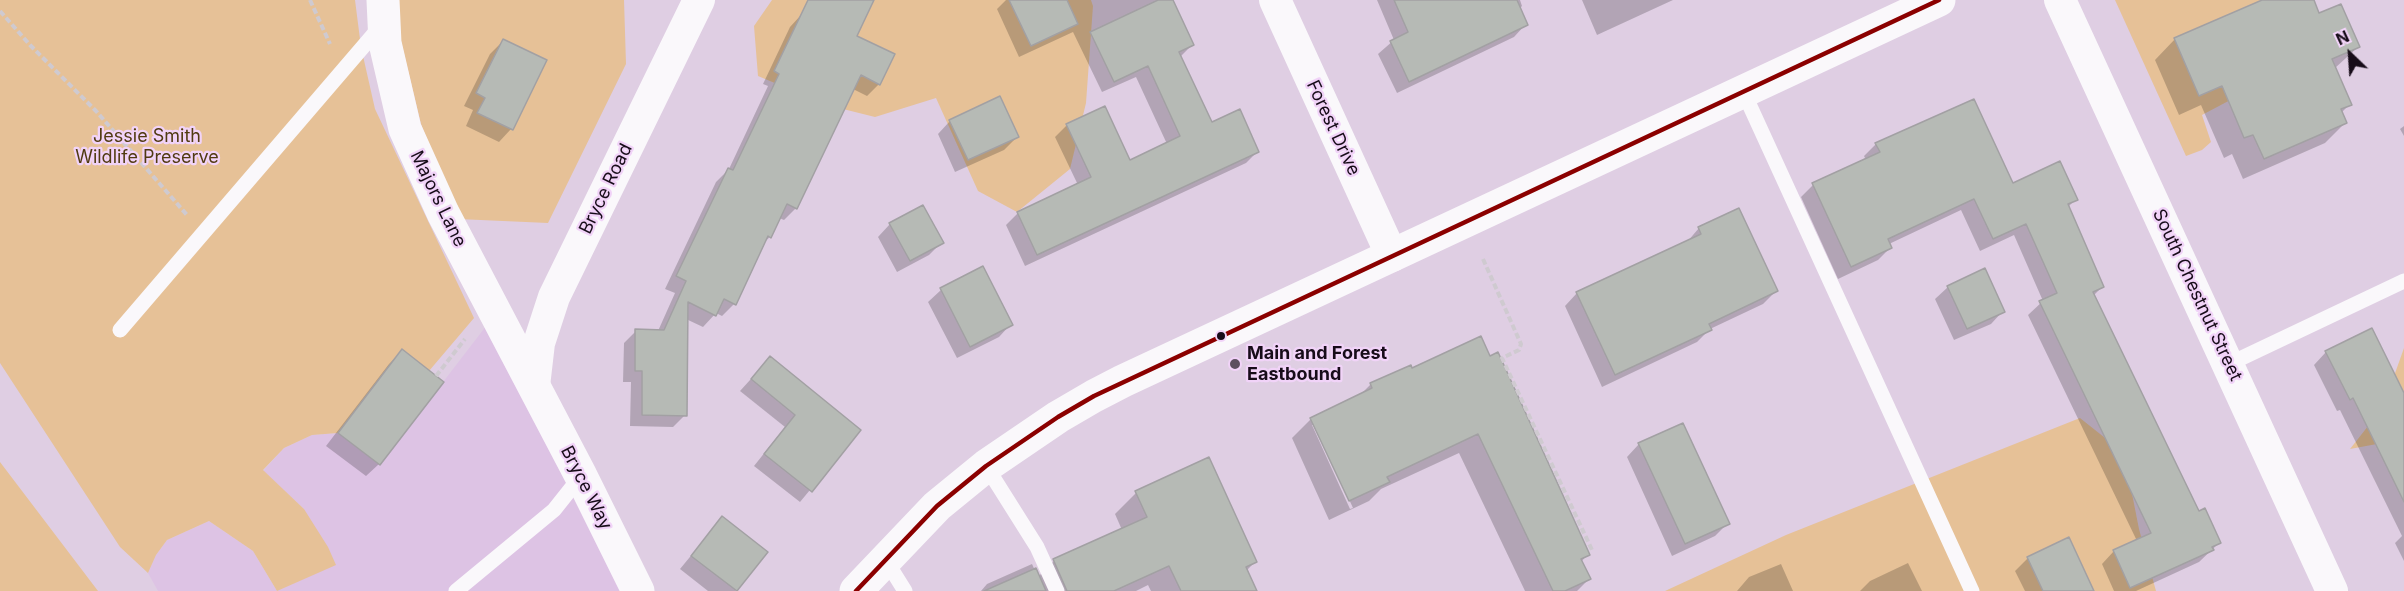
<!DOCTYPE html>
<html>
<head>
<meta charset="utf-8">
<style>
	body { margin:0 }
	#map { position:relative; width:2404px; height:591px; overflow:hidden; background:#dfcee3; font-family:Inter,sans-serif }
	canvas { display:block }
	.north { position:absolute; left:2320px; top:24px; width:60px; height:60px; -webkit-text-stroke:4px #f1d3f8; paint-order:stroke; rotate:335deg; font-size:16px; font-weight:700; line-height:24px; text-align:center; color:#170c19 }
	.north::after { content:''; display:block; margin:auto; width:21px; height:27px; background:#170c19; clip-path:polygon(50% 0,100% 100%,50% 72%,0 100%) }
</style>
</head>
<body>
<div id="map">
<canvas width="2404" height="591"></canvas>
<div class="north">N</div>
</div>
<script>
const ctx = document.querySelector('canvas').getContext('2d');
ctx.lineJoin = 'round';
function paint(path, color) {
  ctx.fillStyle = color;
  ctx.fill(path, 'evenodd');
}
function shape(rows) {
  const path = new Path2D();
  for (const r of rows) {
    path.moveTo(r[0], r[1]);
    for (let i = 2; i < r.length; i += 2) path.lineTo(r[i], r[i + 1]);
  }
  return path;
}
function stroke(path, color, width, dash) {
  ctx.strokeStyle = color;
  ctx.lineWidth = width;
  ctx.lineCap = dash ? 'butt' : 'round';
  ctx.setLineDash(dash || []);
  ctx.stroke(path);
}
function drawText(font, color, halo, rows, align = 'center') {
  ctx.font = font + ' Inter,sans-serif';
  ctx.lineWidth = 4.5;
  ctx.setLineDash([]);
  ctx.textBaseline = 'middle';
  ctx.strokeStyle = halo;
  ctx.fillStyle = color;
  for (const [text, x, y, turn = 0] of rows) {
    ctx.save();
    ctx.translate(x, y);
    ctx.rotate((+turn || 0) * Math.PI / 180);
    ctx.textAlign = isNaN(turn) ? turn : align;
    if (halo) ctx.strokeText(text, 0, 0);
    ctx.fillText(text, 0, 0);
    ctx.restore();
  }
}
const built = shape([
	[490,321,630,591,158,591,148,573,156,555,167,540,209,521,253,551,277,591,304,509,263,471,284,448,312,435,338,433,380,464]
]);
const green = shape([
	[0,0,355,0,361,47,375,109,474,318,429,371,401,350,338,433,312,435,284,448,263,470,304,509,328,547,336,565,277,591,253,551,209,521,167,540,156,555,148,573,120,547,0,363],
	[398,0,624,0,626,64,548,223,458,219,421,124,400,37],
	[772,0,1091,0,1093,6,1086,103,1070,169,1017,212,978,191,936,98,875,117,827,105,758,76,754,26],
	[2115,0,2262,0,2232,81,2238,96,2202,115,2211,142,2202,150,2186,156],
	[2404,348,2404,439,2350,449,2383,407],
	[2080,418,2124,453,2139,529,2156,591,1665,591,1786,535],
	[0,462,98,591,0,591]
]);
const shadow = shape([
	[809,0,872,0,855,36,879,84,867,96,853,89,796,208,784,220,779,218,770,237,763,243,734,304,722,316,716,313,703,327,686,319,685,415,673,427,630,426,631,382,623,382,624,343,636,331,658,331,675,293,665,289,716,182,729,169,768,86,763,84,790,27,801,15],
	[1006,0,1156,0,1157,2,1171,0,1192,45,1180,57,1211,124,1257,152,1246,163,1025,266,1006,225,1018,213,1078,185,1055,137,1067,125,1129,162,1167,144,1136,77,1102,92,1073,32,1019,57,997,9],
	[1377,0,1520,0,1522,6,1519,9,1526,24,1514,37,1397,93,1378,54,1394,40],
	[1582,0,1673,0,1597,35],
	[2266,0,2312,0,2319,15,2358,47,2335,68,2350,104,2341,113,2345,123,2325,143,2243,179,2232,154,2224,158,2201,105,2179,115,2155,60,2175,39],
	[503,41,511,129,499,142,466,126,473,110,464,106,490,54],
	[950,121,1017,137,1004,150,955,172,938,134],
	[2404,126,2404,136,2400,129],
	[1876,144,2012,185,2076,199,2068,207,2102,287,2093,296,2198,513,2219,543,2199,562,2136,591,2114,591,2102,564,2114,551,2137,541,2028,315,2043,301,2014,235,1980,251,1961,210,1889,244,1890,248,1878,260,1838,279,1801,197,1813,185,1866,160,1864,156],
	[890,224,942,242,929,255,897,272,878,237],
	[1699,228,1776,291,1763,304,1710,329,1697,342,1602,387,1565,306,1577,293,1687,242],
	[1948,287,2003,311,1991,324,1954,340,1935,299],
	[941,290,1011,324,999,337,957,358,928,302],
	[402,351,379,464,366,476,326,446,389,364],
	[2326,352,2404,397,2404,561,2395,543,2402,536,2340,410,2337,411,2314,365],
	[770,358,859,431,800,502,754,466,785,427,740,391],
	[1489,358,1588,554,1581,562,1589,579,1577,591,1525,591,1459,453,1381,489,1369,501,1329,520,1292,438,1311,419,1358,397,1371,384,1412,370],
	[1312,425,1315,425,1353,508,1350,509],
	[1639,444,1728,523,1715,536,1672,556,1627,457],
	[1209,459,1256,561,1246,571,1256,591,1151,591,1148,585,1136,591,981,591,987,584,1032,564,1038,577,1054,561,1122,530,1115,514,1136,493],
	[722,518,765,552,735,591,708,591,680,569],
	[2028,558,2085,591,2025,591,2015,571],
	[1908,563,1922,591,1860,591,1870,581],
	[1781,564,1793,591,1737,591,1749,577]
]);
const building = shape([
	[808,0,874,0,857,36,895,54,880,85,861,75,797,209,787,204,771,238,768,236,736,305,724,299,716,316,688,302,687,416,642,415,642,371,635,371,635,329,664,330,686,281,676,276,728,168,733,170,779,74,774,71,808,0],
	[1009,0,1067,0,1078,24,1031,46,1009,0],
	[1158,0,1173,0,1194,45,1179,52,1212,122,1240,109,1259,152,1037,255,1017,212,1091,177,1066,124,1105,106,1130,160,1180,136,1148,66,1114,82,1090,32,1158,0],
	[1394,0,1517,0,1528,25,1409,82,1390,41,1408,32,1394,0],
	[2262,0,2314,0,2319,13,2341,4,2360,47,2332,59,2352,105,2341,109,2347,123,2264,159,2253,135,2244,138,2222,86,2199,96,2174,38,2262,0],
	[503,39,547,60,513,130,477,113,485,98,476,93,503,39],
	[1000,96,1019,137,968,160,949,120,1000,96],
	[1974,99,2013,183,2060,161,2078,200,2068,204,2104,287,2093,292,2199,511,2205,508,2221,543,2212,547,2214,550,2130,588,2113,550,2151,533,2039,301,2057,293,2026,224,1993,239,1974,199,1888,239,1892,248,1851,267,1812,183,1880,152,1875,143,1974,99],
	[923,205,944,243,910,261,889,223,923,205],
	[1739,208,1778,291,1709,324,1712,330,1615,375,1576,292,1701,234,1698,227,1739,208],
	[983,266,1013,325,970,347,940,288,983,266],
	[1985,268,2005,312,1967,329,1947,286,1985,268],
	[2372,328,2404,393,2404,502,2353,398,2350,400,2325,351,2372,328],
	[1481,336,1490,356,1498,352,1590,555,1581,559,1591,579,1565,591,1553,591,1478,434,1387,477,1390,482,1349,501,1310,418,1372,388,1370,383,1411,365,1412,368,1481,336],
	[402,349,444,382,380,465,338,433,402,349],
	[770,356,861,430,812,492,764,454,795,415,751,379,770,356],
	[1683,423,1730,524,1685,544,1638,443,1683,423],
	[1209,457,1257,562,1246,567,1257,591,1181,591,1169,566,1114,591,1067,591,1053,559,1147,517,1135,491,1209,457],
	[722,516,768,552,737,591,691,556,722,516],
	[2069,537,2094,591,2043,591,2027,557,2069,537],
	[1036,568,1046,591,984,591,1036,568]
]);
const path = shape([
	[310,0,330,44],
	[0,11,30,45,96,111,187,215],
	[1483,259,1521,344,1519,350,1502,358,1592,550],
	[436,376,465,339]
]);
const service = shape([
	[1744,93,1972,591],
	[120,330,380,27],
	[2229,364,2404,281],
	[986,466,1037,547,1057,591],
	[885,559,905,591],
	[456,591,554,510,581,476]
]);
const minor = shape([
	[1275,0,1392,256],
	[2060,0,2332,591],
	[534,386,539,343,554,297,699,0]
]);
const tertiary = shape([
	[383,0,385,43,405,129,443,213,581,476,638,591]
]);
const secondary = shape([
	[856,591,937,506,986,466,1058,417,1094,396,1123,381,1939,0]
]);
const bus1 = shape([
	[856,591,937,506,986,466,1058,417,1094,396,1939,0]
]);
const markers = [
	[1221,336,5,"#170c19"],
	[1235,364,6,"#5d5060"]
];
const streetNames = [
	["Forest Drive",1333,128,65],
	["Bryce Road",606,189,-64],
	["Majors Lane",438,199,64],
	["South Chestnut Street",2197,295,65],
	["Bryce Way",586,488,63]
];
const parkNames = [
	["Jessie Smith",147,137],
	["Wildlife Preserve",147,158]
];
const poiNames = [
	["Main and Forest",1247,354],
	["Eastbound",1247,375]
];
paint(built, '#ddc3e4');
paint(green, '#e6c197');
paint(shadow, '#0003');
paint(building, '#b6bab5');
stroke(building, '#a2a0a3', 1.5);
stroke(path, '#cfcad0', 4, [6, 3]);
stroke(service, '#faf8fb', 15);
stroke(minor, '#faf8fb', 32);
stroke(tertiary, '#faf8fb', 33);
stroke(secondary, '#faf8fb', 33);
stroke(bus1, '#8b0000', 4.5);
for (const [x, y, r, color] of markers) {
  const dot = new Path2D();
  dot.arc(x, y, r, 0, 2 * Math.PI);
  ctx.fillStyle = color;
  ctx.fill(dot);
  stroke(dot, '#f1d3f8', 2);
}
drawText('18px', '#170c19', '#f1d3f8', streetNames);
drawText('18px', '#503a11', '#f1d3f8', parkNames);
drawText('bold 18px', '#170c19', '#f1d3f8', poiNames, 'left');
</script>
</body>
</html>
